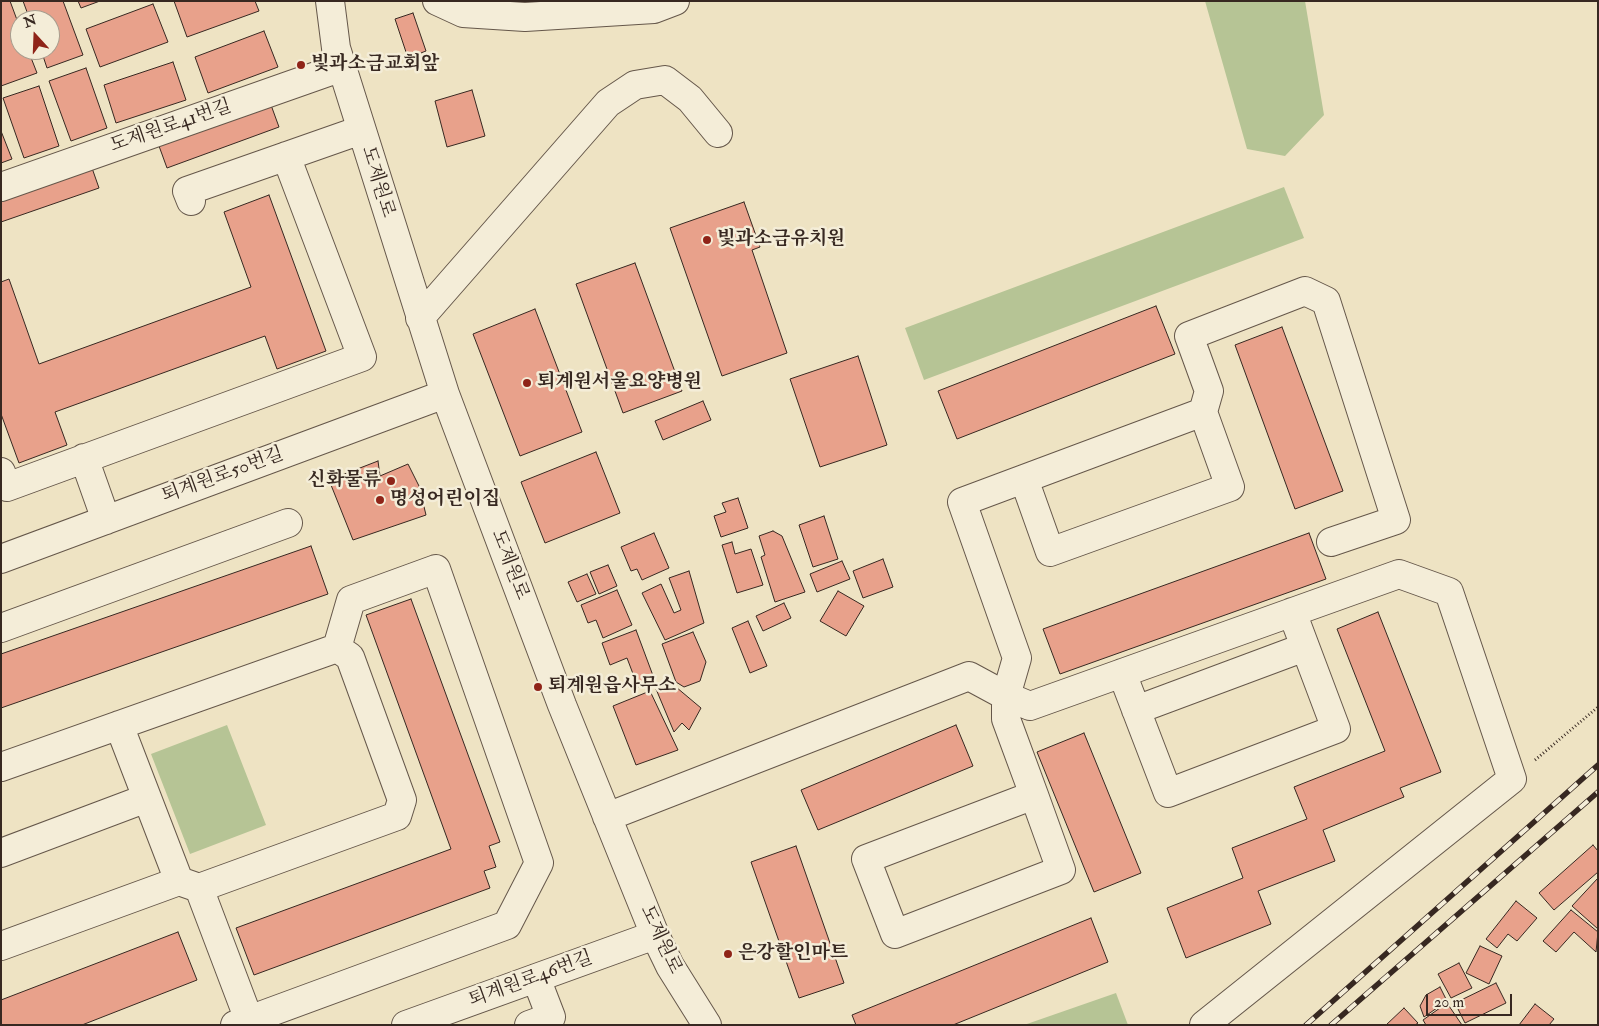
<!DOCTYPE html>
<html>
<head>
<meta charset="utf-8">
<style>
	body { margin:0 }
	#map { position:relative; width:1599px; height:1026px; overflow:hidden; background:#eee3c3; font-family:"IM FELL Double Pica",serif }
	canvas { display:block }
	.frame { position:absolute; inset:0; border:2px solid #372821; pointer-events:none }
	.north { position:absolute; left:10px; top:10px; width:50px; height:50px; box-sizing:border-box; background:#f4edd8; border:1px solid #a89e8f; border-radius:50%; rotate:340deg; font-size:14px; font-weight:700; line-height:20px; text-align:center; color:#372821 }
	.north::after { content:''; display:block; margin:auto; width:18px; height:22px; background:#8f2418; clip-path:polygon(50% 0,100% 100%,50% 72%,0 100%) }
	.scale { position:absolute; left:1426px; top:994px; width:86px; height:22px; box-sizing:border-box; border:2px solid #372821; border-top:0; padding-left:6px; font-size:15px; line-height:18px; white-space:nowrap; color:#372821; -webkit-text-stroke:4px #f4edd8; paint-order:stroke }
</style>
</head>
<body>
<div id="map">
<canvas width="1599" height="1026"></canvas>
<div class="frame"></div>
<div class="north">N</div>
<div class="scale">20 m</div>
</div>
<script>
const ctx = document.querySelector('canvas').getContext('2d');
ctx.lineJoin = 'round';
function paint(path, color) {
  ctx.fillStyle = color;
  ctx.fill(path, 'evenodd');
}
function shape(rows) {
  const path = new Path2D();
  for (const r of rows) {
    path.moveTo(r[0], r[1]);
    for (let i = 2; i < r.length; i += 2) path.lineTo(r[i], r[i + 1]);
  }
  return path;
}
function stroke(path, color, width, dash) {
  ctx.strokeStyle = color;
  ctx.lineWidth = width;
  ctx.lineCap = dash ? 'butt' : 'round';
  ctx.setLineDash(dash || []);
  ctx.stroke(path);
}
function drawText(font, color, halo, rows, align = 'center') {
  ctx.font = font + ' "IM FELL Double Pica","Noto Serif KR",serif';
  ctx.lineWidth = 5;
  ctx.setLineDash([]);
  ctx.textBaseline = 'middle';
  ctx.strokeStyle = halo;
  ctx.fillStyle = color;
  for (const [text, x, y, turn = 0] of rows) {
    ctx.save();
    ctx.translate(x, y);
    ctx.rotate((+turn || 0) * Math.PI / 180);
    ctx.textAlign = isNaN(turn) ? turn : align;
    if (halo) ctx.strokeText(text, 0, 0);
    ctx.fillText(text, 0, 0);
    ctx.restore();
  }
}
const green = shape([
	[1205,1,1305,1,1324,115,1285,156,1247,149],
	[1284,187,1304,238,924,380,905,328],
	[227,725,266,825,190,854,151,754],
	[1116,993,1128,1025,1024,1025]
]);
const building = shape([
	[1,1,10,1,20,28,20,50,28,50,37,73,1,86,1,1],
	[23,1,63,1,83,55,47,68,41,50,50,50,50,20,30,20,23,1],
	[78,1,100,1,81,8,78,1],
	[174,1,255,1,259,11,187,37,174,1],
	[153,4,168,42,100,67,86,29,153,4],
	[413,13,426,51,408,58,395,19,413,13],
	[264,31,278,67,208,93,195,57,264,31],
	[173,62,186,100,116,123,104,85,173,62],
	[86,68,107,128,71,141,49,81,86,68],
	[39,86,59,146,24,158,3,98,39,86],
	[472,90,485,136,447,147,435,101,472,90],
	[271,105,279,127,167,168,159,146,271,105],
	[1,131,12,159,1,163,1,131],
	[92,168,99,188,1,222,1,199,92,168],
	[269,195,326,351,277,369,265,336,55,412,67,445,19,463,1,414,1,282,9,279,39,364,251,287,224,212,269,195],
	[744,202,760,247,752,250,787,353,722,376,670,228,744,202],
	[635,263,682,391,623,413,576,284,635,263],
	[1156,306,1175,354,957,439,938,391,1156,306],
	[535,309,582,432,520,456,473,334,535,309],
	[1282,327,1343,491,1295,509,1235,345,1282,327],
	[858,356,887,445,820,467,790,379,858,356],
	[703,401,711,420,663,440,655,421,703,401],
	[596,452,620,513,545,543,521,482,596,452],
	[378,461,380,476,408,464,419,486,426,515,353,540,329,480,378,461],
	[738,498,748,528,721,537,714,516,726,512,722,503,738,498],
	[824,516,838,559,813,567,799,525,824,516],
	[773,531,782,536,805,592,775,602,761,557,765,555,759,536,773,531],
	[654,533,669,568,642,580,637,569,631,571,621,547,654,533],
	[1309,533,1326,579,1060,674,1043,629,1309,533],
	[732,542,735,554,751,549,763,585,737,593,722,545,732,542],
	[311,546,328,594,1,708,1,654,311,546],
	[883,559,893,587,863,598,853,571,883,559],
	[842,561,850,579,817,592,810,574,842,561],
	[608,565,617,586,599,594,590,572,608,565],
	[689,571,704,623,665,640,642,593,661,584,674,613,681,610,669,578,689,571],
	[587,574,596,594,577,602,568,582,587,574],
	[617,590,632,625,603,638,596,620,588,623,581,605,617,590],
	[838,591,864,606,846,636,820,621,838,591],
	[411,599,500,842,489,846,496,867,484,871,490,888,254,975,236,928,451,849,366,615,411,599],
	[784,603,791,618,763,631,756,616,784,603],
	[1378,612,1441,772,1400,788,1404,797,1323,830,1335,861,1258,891,1271,924,1186,958,1167,908,1243,878,1232,848,1307,819,1294,787,1385,751,1337,629,1378,612],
	[748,621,767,666,750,673,732,628,748,621],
	[636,630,655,681,638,687,627,658,610,665,602,643,636,630],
	[693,632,706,662,700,681,684,687,676,682,662,644,693,632],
	[670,682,701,708,689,730,682,723,674,732,656,689,670,682],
	[650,691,678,750,636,765,613,706,650,691],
	[956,725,973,766,818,830,801,790,956,725],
	[1084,733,1141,873,1094,892,1037,752,1084,733],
	[1593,845,1598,851,1598,872,1554,910,1539,893,1593,845],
	[796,846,844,983,799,998,751,862,796,846],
	[1598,878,1598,929,1572,906,1598,878],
	[1516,901,1537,918,1517,941,1508,934,1497,948,1486,939,1516,901],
	[1571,910,1598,932,1596,952,1574,932,1556,952,1543,941,1571,910],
	[1091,918,1108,962,953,1025,856,1025,852,1015,1091,918],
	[178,932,197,980,82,1025,1,1025,1,1000,178,932],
	[1480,946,1502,956,1489,984,1466,973,1480,946],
	[1459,963,1472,988,1451,998,1438,974,1459,963],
	[1496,983,1506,1003,1465,1023,1455,1003,1496,983],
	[1440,987,1447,1001,1424,1017,1420,1006,1426,995,1440,987],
	[1447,1003,1462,1025,1426,1025,1423,1020,1447,1003],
	[1535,1004,1554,1019,1549,1025,1519,1025,1535,1004],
	[1404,1008,1418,1023,1415,1025,1386,1025,1404,1008]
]);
const path = shape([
	[1535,760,1598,707]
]);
const minor = shape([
	[330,1,336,48,445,394,562,705,655,935,670,966,707,1025],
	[437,1,463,13,525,17,654,9,675,1],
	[1,187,342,67],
	[191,201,187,191,361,130],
	[420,318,608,103,635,85,665,80,690,99,718,133],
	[1203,412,1209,391,1189,336,1305,291,1326,301,1396,520,1331,542],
	[84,458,106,520],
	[1,472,7,487,362,357,286,156],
	[1,559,445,394],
	[1,628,288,523],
	[1122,673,1168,793,1336,729,1292,612],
	[1136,710,1305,647],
	[119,725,179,881,199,888,249,1020,235,1025],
	[1,767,337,648,350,657,402,800,397,816,199,888],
	[1034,795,866,859,895,934,1061,870,1034,795,1006,719,1006,696,1030,706,1399,574,1449,592,1512,779,1204,1025],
	[607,817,969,676,1006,696,1017,658,962,502,1203,412,1230,487,1050,552,1024,479],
	[1,853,147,798],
	[1,946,179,881],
	[251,1025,249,1020,507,925,539,863,436,569,351,600,337,648],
	[406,1025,655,935],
	[529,1025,551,1017,536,978]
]);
const rail = shape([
	[1306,1025,1598,765],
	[1331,1025,1598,792]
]);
const markers = [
	[301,65,5,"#8f2418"],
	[707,240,5,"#8f2418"],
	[527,383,5,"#8f2418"],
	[391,481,5,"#8f2418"],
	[380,500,5,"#8f2418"],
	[538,687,5,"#8f2418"],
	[728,954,5,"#8f2418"]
];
const poiNames = [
	["빛과소금교회앞",311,65],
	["빛과소금유치원",717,240],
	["퇴계원서울요양병원",537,383],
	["신화물류",381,481,"right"],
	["명성어린이집",390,500],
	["퇴계원읍사무소",548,687],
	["은강할인마트",738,954]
];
const streetNames = [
	["도제원로41번길",171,127,-19],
	["도제원로",377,182,73],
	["퇴계원로50번길",223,476,-20],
	["도제원로",509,565,69],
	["도제원로",660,940,65],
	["퇴계원로46번길",531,980,-20]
];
paint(green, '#b6c495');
paint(building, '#e8a18b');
stroke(building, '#372821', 1);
stroke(minor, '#65574a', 30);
stroke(path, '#372821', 3, [1, 2.5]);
stroke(minor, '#f4edd8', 28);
stroke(rail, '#372821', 5.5);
stroke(rail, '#f4edd8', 4, [11]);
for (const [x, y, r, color] of markers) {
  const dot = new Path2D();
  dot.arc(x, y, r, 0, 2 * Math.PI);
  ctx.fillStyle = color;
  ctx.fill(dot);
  stroke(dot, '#f4edd8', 2);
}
drawText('bold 19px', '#372821', '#f4edd8', poiNames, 'left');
drawText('19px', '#372821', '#f4edd8', streetNames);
</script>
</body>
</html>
